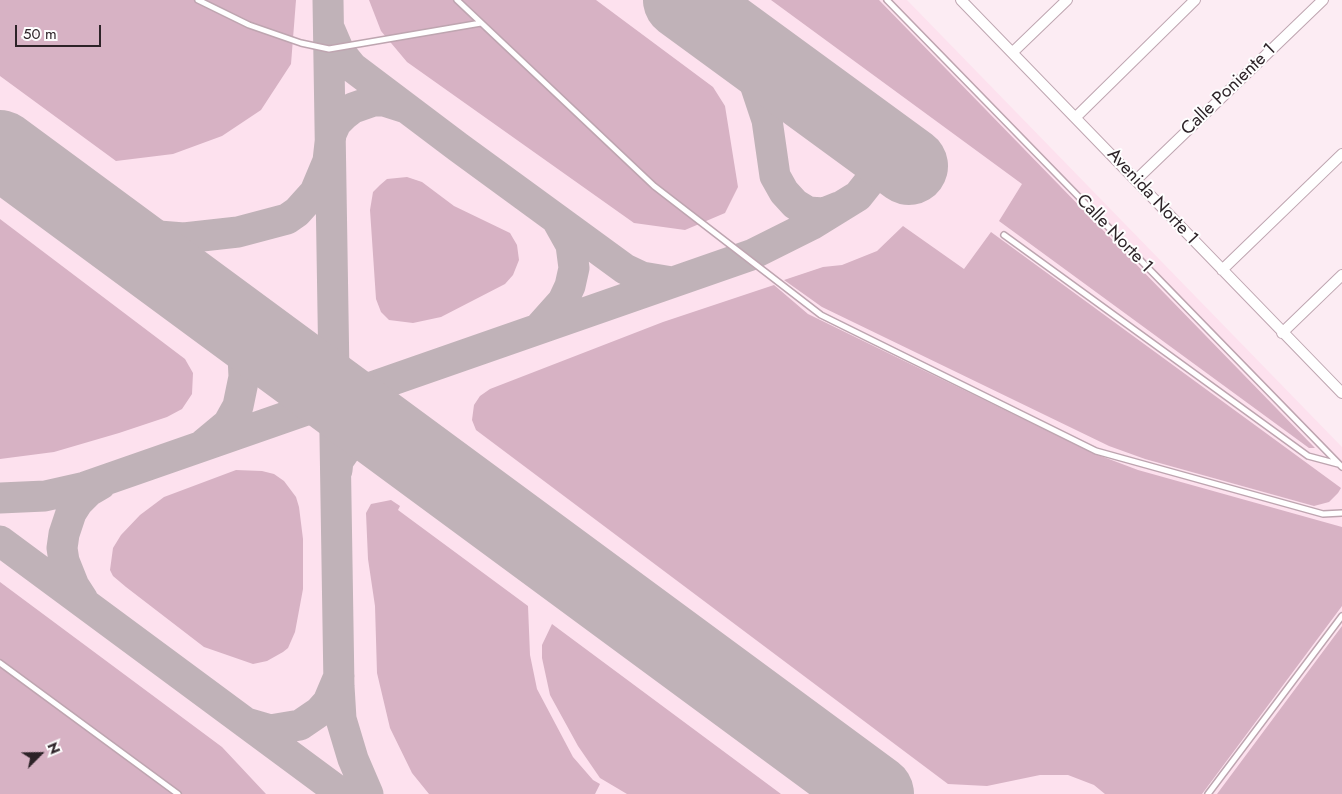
<!DOCTYPE html>
<html>
<head>
<meta charset="utf-8">
<style>
	body { margin:0 }
	#map { position:relative; width:1342px; height:794px; overflow:hidden; background:#fcecf3; font-family:Jost,sans-serif }
	canvas { display:block }
	.north { position:absolute; left:15px; top:729px; width:50px; height:50px; -webkit-text-stroke:4px #fefefe; paint-order:stroke; rotate:67deg; font-size:14px; font-weight:700; line-height:20px; text-align:center; color:#2d2328 }
	.north::after { content:''; display:block; margin:auto; width:18px; height:22px; background:#2d2328; clip-path:polygon(50% 0,100% 100%,50% 72%,0 100%) }
	.scale { position:absolute; left:15px; top:25px; width:86px; height:22px; box-sizing:border-box; border:2px solid #2d2328; border-top:0; padding-left:6px; font-size:15px; line-height:18px; white-space:nowrap; color:#2d2328; -webkit-text-stroke:4px #fefefe; paint-order:stroke }
</style>
</head>
<body>
<div id="map">
<canvas width="1342" height="794"></canvas>
<div class="north">N</div>
<div class="scale">50 m</div>
</div>
<script>
const ctx = document.querySelector('canvas').getContext('2d');
ctx.lineJoin = 'round';
function paint(path, color) {
  ctx.fillStyle = color;
  ctx.fill(path, 'evenodd');
}
function shape(rows) {
  const path = new Path2D();
  for (const r of rows) {
    path.moveTo(r[0], r[1]);
    for (let i = 2; i < r.length; i += 2) path.lineTo(r[i], r[i + 1]);
  }
  return path;
}
function stroke(path, color, width, dash) {
  ctx.strokeStyle = color;
  ctx.lineWidth = width;
  ctx.lineCap = dash ? 'butt' : 'round';
  ctx.setLineDash(dash || []);
  ctx.stroke(path);
}
function drawText(font, color, halo, rows, align = 'center') {
  ctx.font = font + ' Jost,sans-serif';
  ctx.lineWidth = 4;
  ctx.setLineDash([]);
  ctx.textBaseline = 'middle';
  ctx.strokeStyle = halo;
  ctx.fillStyle = color;
  for (const [text, x, y, turn = 0] of rows) {
    ctx.save();
    ctx.translate(x, y);
    ctx.rotate((+turn || 0) * Math.PI / 180);
    ctx.textAlign = isNaN(turn) ? turn : align;
    if (halo) ctx.strokeText(text, 0, 0);
    ctx.fillText(text, 0, 0);
    ctx.restore();
  }
}
const built = shape([
	[0,0,907,0,1342,447,1342,794,0,794]
]);
const green = shape([
	[0,0,296,0,291,64,261,110,222,136,173,154,116,161,0,76],
	[369,0,596,0,713,87,725,106,738,187,725,213,685,230,634,223,407,62,381,31],
	[771,0,879,0,1315,448,1309,448,999,221,1022,184],
	[407,177,422,182,454,206,510,233,517,245,519,260,513,275,505,284,441,317,413,323,389,320,381,312,376,299,370,210,373,192,380,185,387,179],
	[0,219,185,359,193,373,192,394,182,409,167,417,119,433,54,452,0,459],
	[903,226,964,269,991,232,1341,488,1338,493,1329,502,1314,506,1145,459,1109,446,822,307,784,280,823,267,842,265,877,251],
	[774,285,808,314,1093,453,1138,470,1342,527,1342,606,1202,794,1105,794,1094,785,1068,775,1040,775,987,786,948,784,476,430,472,420,474,405,480,396,490,389,663,322],
	[236,470,262,471,274,474,284,481,296,497,299,507,303,539,303,589,295,632,288,648,283,652,267,661,253,664,204,647,126,587,113,576,110,570,113,548,121,535,140,515,164,497],
	[391,500,400,506,398,510,528,606,530,655,537,689,573,757,593,780,600,784,595,794,429,794,412,773,390,728,377,673,375,606,368,559,366,513,371,504],
	[0,582,222,747,266,794,0,794],
	[552,624,781,794,627,794,600,778,578,746,550,695,542,658,542,645],
	[1342,626,1342,794,1217,794]
]);
const taxiway = shape([
	[328,0,339,686,341,719,353,759,368,794],
	[703,16,732,42,751,72,767,120,775,176,784,192,795,204,808,212,824,213,839,207],
	[330,30,339,51,352,67,458,147,625,269,642,277,672,282],
	[93,218,146,235,184,238,238,232,287,219,297,212,315,192,328,161,331,134,336,123,344,115,353,108,373,101,384,101,406,108],
	[538,329,563,301,570,286,574,268,571,245,557,220],
	[254,335,296,368,316,388,326,404,331,422],
	[348,377,361,404,395,439],
	[204,444,228,424,238,406,244,377,243,356,235,336,211,303],
	[337,470,338,461,347,448,363,440,380,438,405,448],
	[0,498,45,496,85,487,751,255,811,225,858,196,892,153],
	[0,541,342,794],
	[83,600,74,586,64,561,62,548,64,534,71,513,78,502,89,491,101,484],
	[246,723,270,730,300,725,319,712,328,702,339,676]
]);
const runway = shape([
	[682,0,909,166],
	[0,149,875,794]
]);
const lane = shape([
	[198,0,249,25,301,43,329,49,481,23],
	[457,0,654,186,821,315,1096,451,1323,514,1342,513],
	[887,0,1342,467],
	[1004,235,1308,456,1338,464],
	[0,663,178,794],
	[1208,794,1342,616]
]);
const street = shape([
	[961,0,1342,393],
	[1013,52,1067,0],
	[1076,117,1195,0],
	[1136,180,1323,0],
	[1222,270,1342,154],
	[1282,333,1342,275]
]);
const streetNames = [
	["Calle Poniente 1",1229,90,-44],
	["Avenida Norte 1",1152,197,47],
	["Calle Norte 1",1114,234,46]
];
paint(built, '#fde1ee');
paint(green, '#d7b2c4');
stroke(taxiway, '#c0b2b8', 31);
stroke(runway, '#c0b2b8', 78);
stroke(lane, '#bea5b0', 8);
stroke(street, '#bea5b0', 12);
stroke(lane, '#fff', 5);
stroke(street, '#fff', 10);
drawText('18px', '#2d2328', '#fefefe', streetNames);
</script>
</body>
</html>
